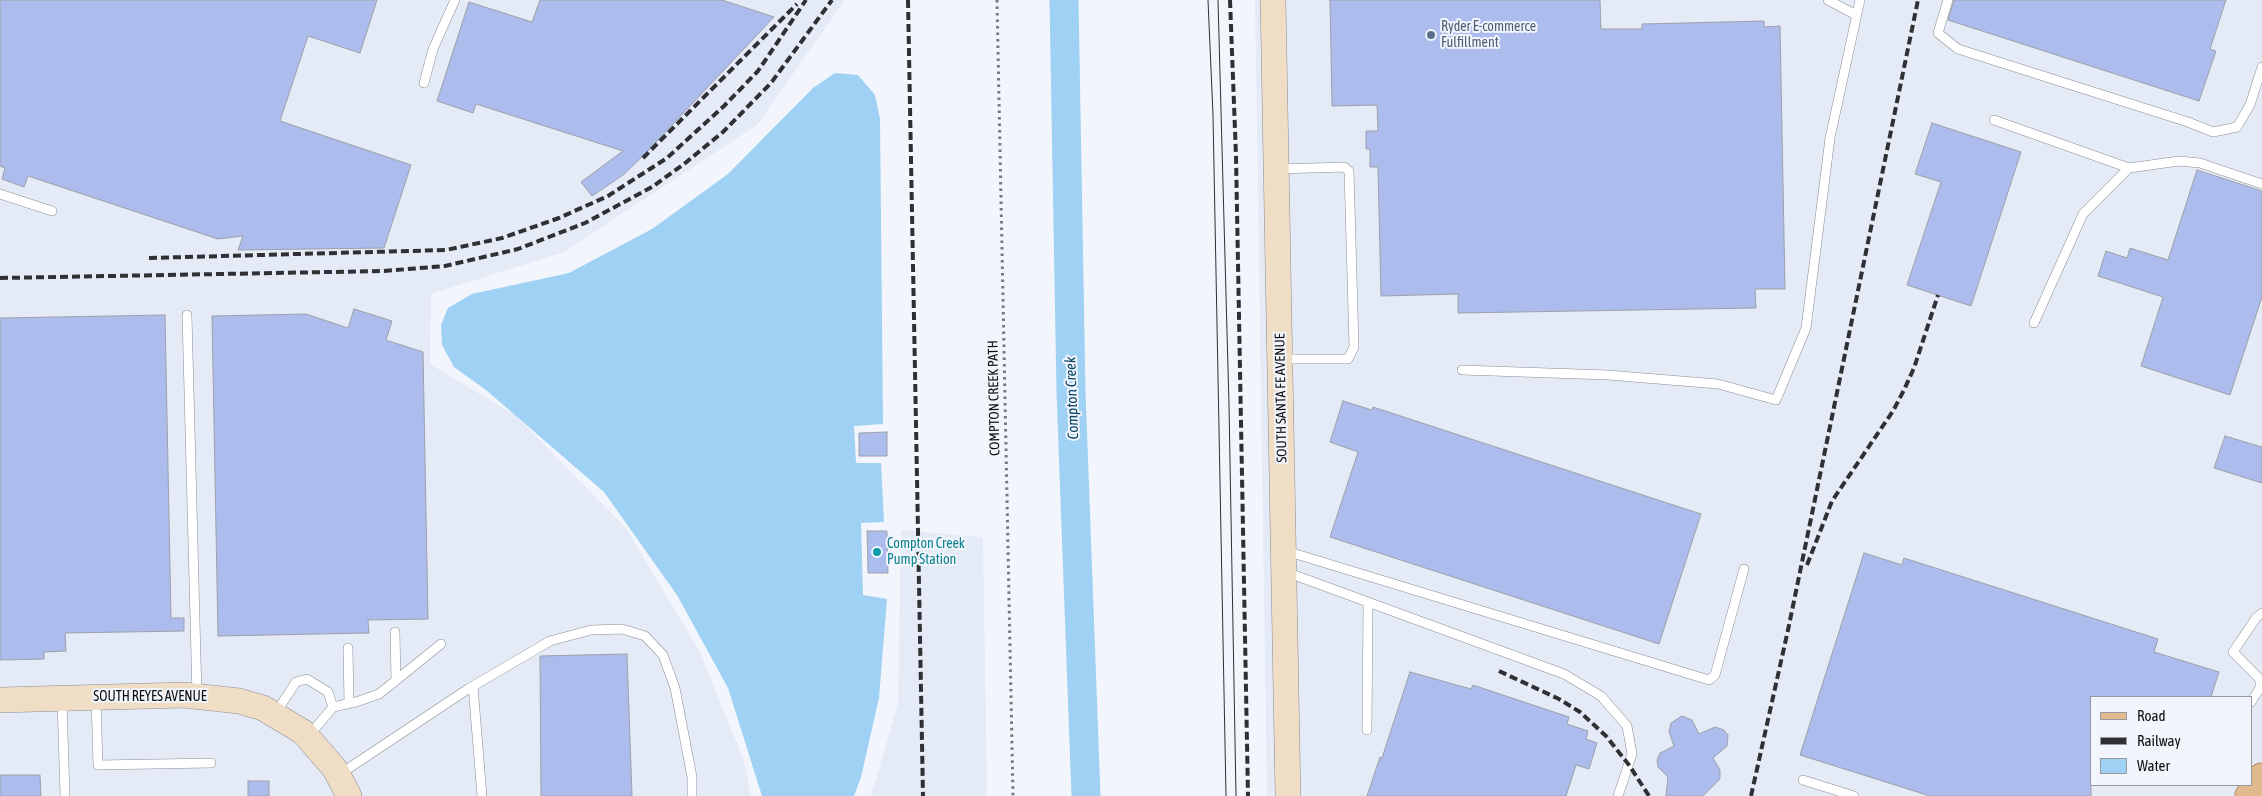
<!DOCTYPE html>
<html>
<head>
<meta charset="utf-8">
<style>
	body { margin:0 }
	#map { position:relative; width:2262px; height:796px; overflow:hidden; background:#f3f5fc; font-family:"Asap Condensed",sans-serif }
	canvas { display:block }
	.legend { position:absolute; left:2090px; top:696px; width:162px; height:90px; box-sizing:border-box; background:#f3f5fc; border:1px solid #97989d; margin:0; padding:6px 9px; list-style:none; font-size:15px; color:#0c0d0f }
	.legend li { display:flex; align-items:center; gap:10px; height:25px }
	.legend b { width:25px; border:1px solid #97989d }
</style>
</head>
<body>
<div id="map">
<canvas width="2262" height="796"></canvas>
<ul class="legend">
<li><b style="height:6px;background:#e1bb8d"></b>Road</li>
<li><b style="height:6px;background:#2f3033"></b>Railway</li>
<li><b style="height:14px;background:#9ed1f3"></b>Water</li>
</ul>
</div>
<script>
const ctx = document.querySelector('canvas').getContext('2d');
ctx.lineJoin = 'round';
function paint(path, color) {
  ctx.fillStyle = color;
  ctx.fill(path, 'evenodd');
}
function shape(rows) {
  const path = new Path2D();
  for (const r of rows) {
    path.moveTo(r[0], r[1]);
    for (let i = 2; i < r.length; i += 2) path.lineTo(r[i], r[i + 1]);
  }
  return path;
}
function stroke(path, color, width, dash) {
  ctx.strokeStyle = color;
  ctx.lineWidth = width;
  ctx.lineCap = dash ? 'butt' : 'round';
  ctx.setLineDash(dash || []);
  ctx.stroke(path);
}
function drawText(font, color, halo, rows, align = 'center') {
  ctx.font = font + ' "Asap Condensed",sans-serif';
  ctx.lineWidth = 4;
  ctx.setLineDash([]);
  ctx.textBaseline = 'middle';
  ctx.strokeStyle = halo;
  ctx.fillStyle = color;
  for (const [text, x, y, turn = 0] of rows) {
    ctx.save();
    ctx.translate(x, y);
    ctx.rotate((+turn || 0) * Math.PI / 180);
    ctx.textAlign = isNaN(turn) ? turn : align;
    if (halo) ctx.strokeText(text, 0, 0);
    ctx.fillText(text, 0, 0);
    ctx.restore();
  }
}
const built = shape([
	[0,0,845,0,757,125,564,252,431,294,430,364,515,415,626,528,699,650,743,758,751,796,0,796],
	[1255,0,2262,0,2262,760,2251,777,2251,697,2091,697,2091,785,2245,785,2238,796,1267,796],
	[901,530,983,537,987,796,871,796,898,703]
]);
const water = shape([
	[835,73,858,75,875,95,880,119,883,424,854,426,856,463,881,463,884,522,861,523,863,595,887,599,879,698,861,777,854,796,762,796,728,688,677,595,604,492,486,390,454,367,442,345,441,325,448,308,472,294,569,273,652,229,728,174,813,88]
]);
const river = shape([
	[1064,0,1071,392,1086,796]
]);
const building = shape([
	[0,0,377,0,360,53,308,36,280,121,411,165,384,248,238,250,243,236,218,239,28,176,24,187,2,179,5,168,0,166,0,0],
	[540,0,722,0,774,17,641,158,623,175,592,196,581,182,623,151,476,104,473,113,437,101,469,2,532,22,540,0],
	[1330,0,1600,0,1601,29,1642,29,1642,24,1764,21,1764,27,1780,26,1785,289,1755,289,1756,308,1458,313,1458,294,1381,296,1378,167,1370,167,1370,149,1366,149,1366,131,1378,131,1377,105,1332,106,1330,0],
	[1954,0,2226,0,2210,49,2216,51,2199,101,1948,20,1954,0],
	[1932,123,2021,152,1971,306,1907,285,1941,182,1915,174,1932,123],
	[2197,170,2262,191,2262,297,2230,395,2141,366,2163,297,2098,276,2106,251,2127,258,2130,248,2168,260,2197,170],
	[354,309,392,321,386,340,423,352,428,619,368,620,369,633,218,636,212,316,306,314,348,328,354,309],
	[165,315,171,618,184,618,184,631,65,633,66,651,44,652,44,659,0,660,0,318,165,315],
	[1343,401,1372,410,1373,407,1701,514,1659,644,1330,537,1358,452,1330,442,1343,401],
	[887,432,887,456,859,456,859,433,887,432],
	[2225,436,2262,447,2262,483,2214,468,2225,436],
	[867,531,887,531,888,573,868,573,867,531],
	[1864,553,1902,565,1904,558,2158,639,2154,652,2219,672,2211,697,2091,697,2091,796,1930,796,1800,755,1864,553],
	[627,654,632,796,541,796,540,656,627,654],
	[1410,672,1471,689,1473,685,1569,717,1567,724,1588,731,1586,739,1597,743,1589,769,1576,765,1566,796,1367,796,1380,757,1382,758,1410,672],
	[1682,716,1692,720,1699,734,1715,727,1724,730,1728,735,1727,746,1713,758,1720,770,1720,779,1703,796,1666,796,1668,777,1658,767,1657,760,1660,753,1674,746,1669,732,1671,723,1682,716],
	[0,775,40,775,41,796,0,796,0,775],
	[248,781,269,781,269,796,248,796,248,781]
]);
const path = shape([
	[997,0,1013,796]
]);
const lane = shape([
	[1828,0,1856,15],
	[1948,0,1938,33,1958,49,2188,122,2213,132,2237,127,2250,105,2262,67],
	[424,83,433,49,455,0],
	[1994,120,2129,168,2179,161,2200,163,2262,184],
	[1279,169,1344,167,1349,171,1354,347,1348,359,1282,359],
	[0,194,52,211],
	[187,315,197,696],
	[2034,323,2083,214,2129,168],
	[1462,370,1608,375,1718,384,1776,400,1806,328,1830,138,1860,0],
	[1286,551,1709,680,1715,675,1744,569],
	[1286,572,1564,674,1601,696,1627,726,1632,754,1618,796],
	[395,632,396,680],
	[348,648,349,704],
	[473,686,482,796],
	[96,700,98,765,211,763],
	[62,701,65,796],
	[2251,702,2260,688,2260,679,2233,652,2256,618,2262,613],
	[275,714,296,682,307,679,328,692,333,707],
	[1367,730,1368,602],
	[308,737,333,707,356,702,379,694,441,644],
	[340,774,468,689,550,641,591,630,622,629,645,636,663,655,675,688,692,777,692,796],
	[1803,780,1854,796]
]);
const secondary = shape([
	[1273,0,1288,796],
	[0,700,184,695,239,701,263,708,303,732,335,769,349,796]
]);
const primary = shape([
	[2249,796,2262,777]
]);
const tram = shape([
	[1208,0,1213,115,1226,796],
	[1218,0,1229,405,1236,796]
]);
const rail = shape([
	[908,0,923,796],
	[1230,0,1236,156,1248,796],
	[643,158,797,4],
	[149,258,446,250,502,238,559,218,608,196,667,158,724,106,758,71,806,0],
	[0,278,384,271,445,266,518,249,585,223,652,187,684,164,723,132,771,83,832,0],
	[1807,565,1832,501,1893,411,1904,390,1914,368,1938,295],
	[1499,671,1559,699,1580,712,1606,736,1629,765,1649,796],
	[1751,796,1788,630,1918,0]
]);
const markers = [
	[1431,35,5,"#5c6f8a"],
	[877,552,5,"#0f9aa8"]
];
const serviceNames = [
	["Ryder E-commerce",1441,27],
	["Fulfillment",1441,43]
];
const streetNames = [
	["COMPTON CREEK PATH",994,398,-91],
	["SOUTH SANTA FE AVENUE",1281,398,-91],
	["SOUTH REYES AVENUE",150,697]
];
const cultureNames = [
	["Compton Creek",887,544],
	["Pump Station",887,560]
];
const waterNames = [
	["Compton Creek",1072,398,-92]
];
paint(built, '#e5eaf7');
paint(water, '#9ed1f3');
stroke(river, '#9ed1f3', 29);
paint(building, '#abbced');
stroke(building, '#9fa1a7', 1);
stroke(lane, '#8a8d92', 10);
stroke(secondary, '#8a8d92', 26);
stroke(primary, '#896030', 29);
stroke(path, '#76777c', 3, [2.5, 4]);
stroke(lane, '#fff', 9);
stroke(secondary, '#f0ddc6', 25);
stroke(primary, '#e1bb8d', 28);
stroke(tram, '#2f3033', 1);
stroke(rail, '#2f3033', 4, [8, 4]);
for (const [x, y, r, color] of markers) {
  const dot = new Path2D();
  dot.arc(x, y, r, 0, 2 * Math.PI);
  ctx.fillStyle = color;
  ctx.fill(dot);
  stroke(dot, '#f3f5fc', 2);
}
drawText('14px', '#4e5e75', '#f3f5fc', serviceNames, 'left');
drawText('14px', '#0c0d0f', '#f3f5fc', streetNames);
drawText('14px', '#0d838f', '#f3f5fc', cultureNames, 'left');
drawText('italic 15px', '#004263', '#f3f5fc', waterNames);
</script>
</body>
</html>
